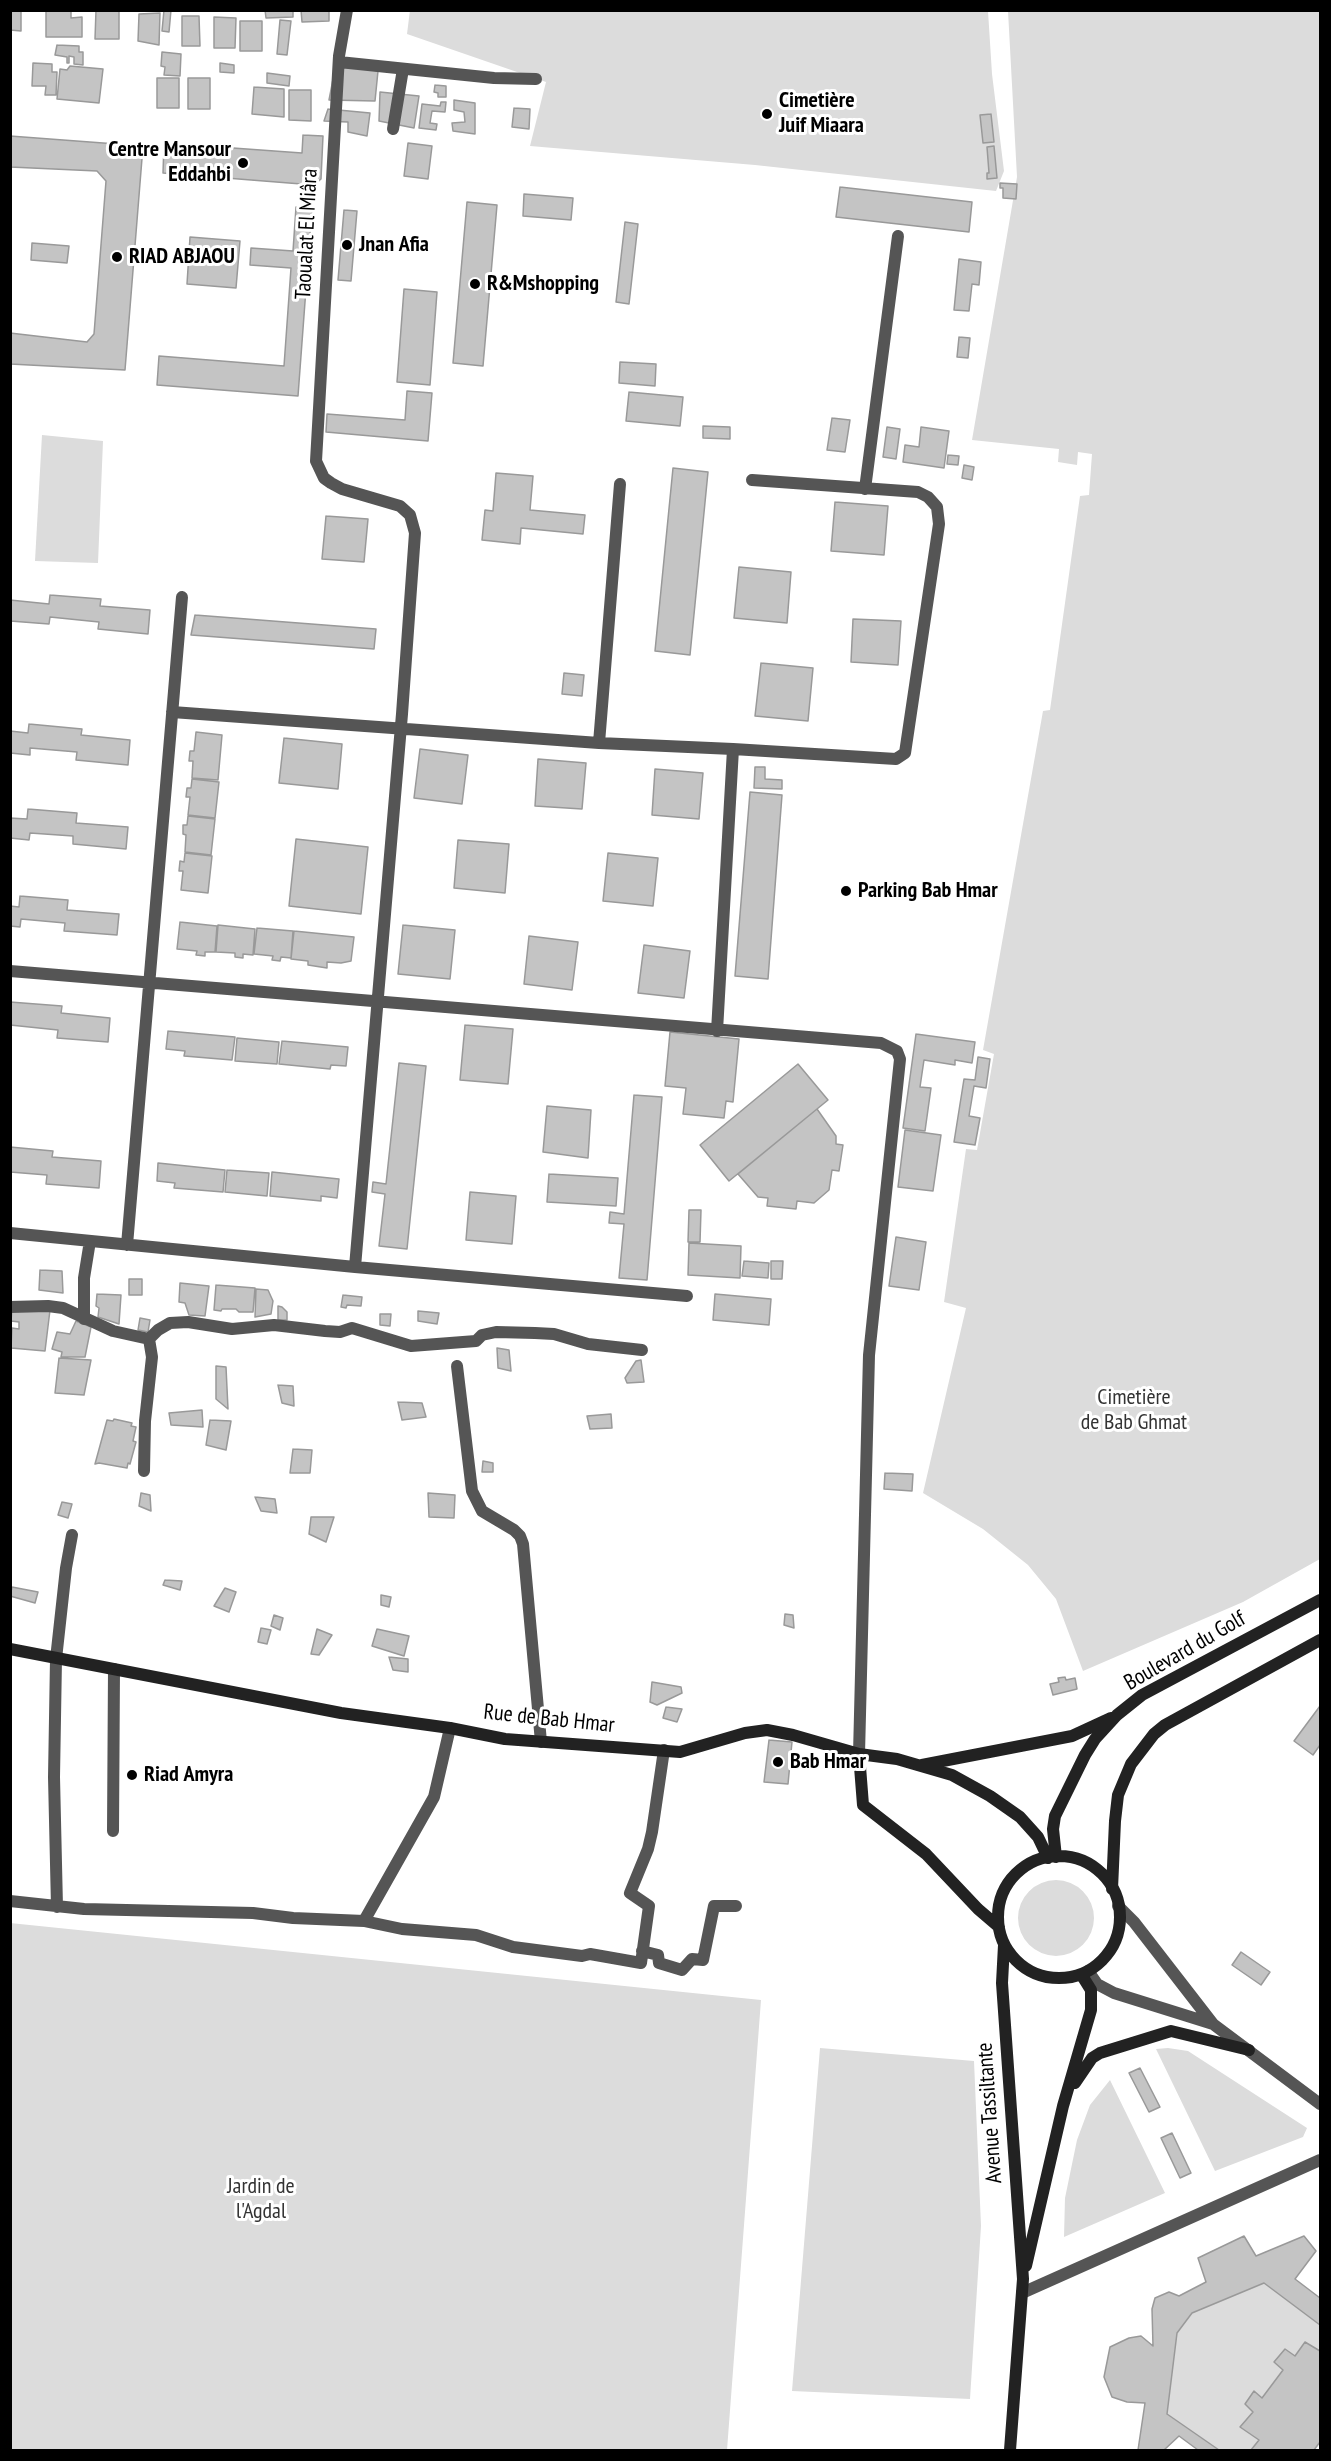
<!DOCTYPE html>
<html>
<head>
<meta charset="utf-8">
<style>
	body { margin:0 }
	#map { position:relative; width:1331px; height:2461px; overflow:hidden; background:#fff; font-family:"PT Sans Narrow",sans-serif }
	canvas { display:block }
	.frame { position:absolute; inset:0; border:12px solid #000; pointer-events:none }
</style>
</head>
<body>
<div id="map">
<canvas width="1331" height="2461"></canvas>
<div class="frame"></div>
</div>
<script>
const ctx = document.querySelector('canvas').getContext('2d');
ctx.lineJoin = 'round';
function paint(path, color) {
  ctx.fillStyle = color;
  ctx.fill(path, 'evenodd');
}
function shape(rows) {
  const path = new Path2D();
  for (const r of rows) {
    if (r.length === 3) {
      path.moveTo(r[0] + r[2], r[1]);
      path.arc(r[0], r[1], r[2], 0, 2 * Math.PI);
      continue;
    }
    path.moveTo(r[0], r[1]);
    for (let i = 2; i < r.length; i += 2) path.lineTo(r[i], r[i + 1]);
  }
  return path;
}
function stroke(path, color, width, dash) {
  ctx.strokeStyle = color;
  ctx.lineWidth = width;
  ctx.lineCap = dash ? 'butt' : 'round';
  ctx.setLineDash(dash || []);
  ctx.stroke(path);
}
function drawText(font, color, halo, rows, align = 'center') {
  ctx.font = font + ' "PT Sans Narrow",sans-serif';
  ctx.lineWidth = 6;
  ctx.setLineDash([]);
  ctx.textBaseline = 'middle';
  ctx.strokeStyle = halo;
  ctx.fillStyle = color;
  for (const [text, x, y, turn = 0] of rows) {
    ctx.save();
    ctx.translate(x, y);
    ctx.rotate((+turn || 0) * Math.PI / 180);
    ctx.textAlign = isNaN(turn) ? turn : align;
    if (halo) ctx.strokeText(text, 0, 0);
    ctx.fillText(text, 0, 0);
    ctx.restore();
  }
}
const green = shape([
	[410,10,988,11,992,74,1004,171,996,191,755,165,530,146,546,82,407,34],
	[1008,11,1320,11,1320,1559,1243,1602,1083,1671,1056,1599,1028,1565,983,1529,923,1493,966,1308,944,1302,966,1149,977,1150,994,1054,983,1050,1043,711,1050,710,1080,496,1089,495,1092,454,1078,452,1077,465,1058,462,1059,449,972,440,1017,177],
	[42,435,103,441,98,563,35,561],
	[1056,1918,38],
	[10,1923,761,2000,727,2450,11,2450],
	[820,2048,974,2061,981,2226,970,2399,792,2391],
	[1168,2048,1188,2051,1307,2128,1303,2137,1215,2171,1156,2049],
	[1110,2080,1165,2193,1064,2237,1065,2198,1077,2140,1090,2105],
	[1264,2283,1320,2325,1320,2351,1305,2342,1295,2356,1285,2349,1275,2362,1283,2370,1262,2398,1254,2391,1245,2404,1253,2412,1241,2427,1259,2440,1251,2450,1219,2450,1167,2414,1177,2333,1192,2313]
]);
const building = shape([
	[10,10,21,10,21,31,10,30,10,10],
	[46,10,71,10,71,18,82,17,82,37,46,37,46,10],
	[96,10,119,10,119,39,95,39,96,10],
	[164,10,171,10,169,32,162,31,164,10],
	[265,10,293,10,293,17,266,18,265,10],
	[301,10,329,10,329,21,302,22,301,10],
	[160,13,159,45,138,41,139,14,160,13],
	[182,16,199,16,200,46,182,46,182,16],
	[214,17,236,18,235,48,214,48,214,17],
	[280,20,291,21,287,55,277,54,280,20],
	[240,21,262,21,262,51,240,51,240,21],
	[57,45,79,46,79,52,83,52,83,65,74,64,74,57,69,56,69,63,67,63,67,57,55,55,57,45],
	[162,52,181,54,180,76,164,75,165,67,161,66,162,52],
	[33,63,52,64,52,72,57,72,56,95,45,95,46,86,32,86,33,63],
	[220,63,234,65,234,73,220,72,220,63],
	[336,64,378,71,375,101,329,100,336,64],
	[70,66,103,69,99,103,57,99,60,69,67,70,70,66],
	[267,73,290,76,289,86,267,83,267,73],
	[157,78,179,78,179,108,157,108,157,78],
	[188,78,210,78,210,109,188,109,188,78],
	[435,85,446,86,446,97,438,97,438,93,434,92,435,85],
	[254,87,284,89,284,117,252,114,254,87],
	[289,90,311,90,311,121,289,120,289,90],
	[380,92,419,96,414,128,379,121,380,92],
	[454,100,475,103,475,134,453,131,452,123,465,122,464,112,454,110,454,100],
	[441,102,446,102,445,112,432,111,430,123,437,124,436,130,419,128,422,104,440,106,441,102],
	[514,108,530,109,529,129,512,127,514,108],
	[328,109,370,113,367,136,348,132,348,122,324,121,328,109],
	[991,114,994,142,983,143,980,115,991,114],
	[303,135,323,136,321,179,314,185,163,173,164,143,302,153,303,135],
	[10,136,143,146,125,370,10,364,10,333,87,342,94,334,106,181,97,171,10,167,10,136],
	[408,143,432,146,428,179,404,176,408,143],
	[994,146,997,178,987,179,987,173,989,173,987,147,994,146],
	[1000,183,1017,184,1016,199,1003,198,1003,188,1000,188,1000,183],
	[840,187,972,202,969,232,836,217,840,187],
	[524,194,573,198,571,220,523,216,524,194],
	[467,202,497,205,483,366,453,363,467,202],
	[296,207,312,208,298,396,157,385,159,356,284,366,291,268,250,265,251,248,293,251,296,207],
	[344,210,357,211,351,281,338,280,344,210],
	[625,222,638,224,629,304,616,302,625,222],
	[190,237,240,241,236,288,187,284,190,237],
	[32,243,69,246,67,263,31,260,32,243],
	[959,259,981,262,979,285,972,284,969,311,954,310,959,259],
	[404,289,437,292,430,385,397,382,404,289],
	[959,337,970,338,968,358,957,357,959,337],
	[620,362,656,364,655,386,619,383,620,362],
	[407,391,432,393,428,441,326,432,327,414,405,420,407,391],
	[629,392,683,397,680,426,626,421,629,392],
	[832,418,850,420,845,452,827,450,832,418],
	[703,426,730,427,730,439,703,438,703,426],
	[887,427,900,429,896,459,883,457,887,427],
	[921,427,949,431,944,468,903,462,905,445,919,447,921,427],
	[948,455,959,456,958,465,947,464,948,455],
	[964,465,974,467,972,480,962,478,964,465],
	[673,468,708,472,690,655,655,651,673,468],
	[496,473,533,476,530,510,585,515,583,534,521,528,520,544,482,540,485,510,493,511,496,473],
	[835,502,888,506,884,555,831,551,835,502],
	[326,516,368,519,364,562,322,559,326,516],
	[739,567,791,572,787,623,734,618,739,567],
	[50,595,101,599,100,606,150,610,148,634,98,629,99,622,50,617,49,624,10,621,10,600,49,604,50,595],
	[195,615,376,629,374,649,191,635,195,615],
	[853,619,901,621,898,665,851,662,853,619],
	[761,663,813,668,808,721,755,716,761,663],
	[564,673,584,675,582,696,562,694,564,673],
	[29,724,82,729,81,735,130,740,128,765,76,760,77,752,30,748,30,755,10,753,10,731,28,733,29,724],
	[196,732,222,735,218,780,192,778,193,761,189,761,190,751,194,751,196,732],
	[284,738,342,744,338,789,279,783,284,738],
	[420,749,468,755,462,804,414,798,420,749],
	[538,759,586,763,582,809,535,806,538,759],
	[755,767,765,767,765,779,782,780,782,789,754,788,755,767],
	[655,769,703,773,699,819,652,815,655,769],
	[192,779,219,782,215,818,188,815,190,797,186,797,187,788,191,788,192,779],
	[750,792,782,795,768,979,735,976,750,792],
	[28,809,77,813,76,823,128,827,126,849,73,844,73,836,30,833,29,840,10,838,10,818,27,819,28,809],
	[188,816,215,819,211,855,185,852,186,835,183,834,183,825,187,825,188,816],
	[296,839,368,847,361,914,289,906,296,839],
	[458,840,509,844,505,893,454,888,458,840],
	[185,853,212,856,208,893,181,890,183,871,179,871,180,861,184,862,185,853],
	[608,853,658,858,653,906,603,901,608,853],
	[20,896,68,900,67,910,119,914,117,935,64,931,65,923,21,919,20,927,10,926,10,906,19,907,20,896],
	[180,922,217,926,215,952,205,952,205,956,196,955,197,951,177,949,180,922],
	[218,925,255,929,253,955,243,954,243,958,235,957,235,953,216,952,218,925],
	[403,925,455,930,450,979,398,974,403,925],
	[257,928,293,931,291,958,281,957,280,961,272,960,273,956,254,954,257,928],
	[294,931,354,937,351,961,341,963,327,962,327,968,308,965,308,961,291,959,294,931],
	[529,936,578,942,572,990,524,984,529,936],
	[644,945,690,951,684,998,638,993,644,945],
	[10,1002,62,1006,61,1013,110,1018,108,1042,57,1038,58,1030,10,1025,10,1002],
	[465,1025,513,1029,508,1084,460,1080,465,1025],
	[168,1031,235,1037,232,1060,184,1056,185,1051,166,1049,168,1031],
	[670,1032,739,1039,733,1102,726,1101,724,1118,683,1114,686,1088,665,1086,670,1032],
	[916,1034,975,1042,972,1063,955,1060,955,1065,924,1060,920,1087,931,1088,925,1131,903,1128,916,1034],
	[237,1038,279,1042,277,1064,235,1061,237,1038],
	[282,1041,348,1047,346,1066,331,1065,330,1069,279,1064,282,1041],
	[978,1057,990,1059,986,1088,974,1086,969,1116,980,1118,975,1145,954,1142,964,1079,975,1080,978,1057],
	[399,1063,426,1066,407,1249,379,1246,385,1194,372,1192,373,1182,386,1184,399,1063],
	[798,1064,828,1100,729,1181,700,1145,798,1064],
	[634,1095,662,1097,647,1280,619,1278,624,1224,609,1223,610,1212,624,1214,634,1095],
	[547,1106,591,1110,588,1158,543,1152,547,1106],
	[817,1109,836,1136,836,1144,843,1145,839,1171,832,1170,829,1190,814,1203,797,1201,796,1209,767,1206,768,1198,758,1197,738,1174,817,1109],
	[905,1130,941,1135,933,1191,898,1187,905,1130],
	[10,1147,53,1151,52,1157,101,1161,99,1188,46,1184,47,1175,10,1172,10,1147],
	[158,1163,225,1170,223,1192,174,1188,175,1183,157,1181,158,1163],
	[227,1170,269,1173,267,1196,225,1192,227,1170],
	[272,1172,339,1179,337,1198,321,1196,321,1201,270,1196,272,1172],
	[549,1174,618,1178,616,1206,547,1202,549,1174],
	[470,1192,516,1196,512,1244,466,1240,470,1192],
	[689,1210,701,1210,700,1242,688,1242,689,1210],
	[896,1237,926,1242,919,1290,889,1286,896,1237],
	[689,1243,741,1246,740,1278,688,1275,689,1243],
	[744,1261,769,1263,768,1278,742,1276,744,1261],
	[771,1261,783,1261,782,1279,771,1279,771,1261],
	[40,1270,62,1271,63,1293,39,1290,40,1270],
	[129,1279,142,1279,142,1295,129,1295,129,1279],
	[180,1283,209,1286,205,1316,189,1315,185,1303,179,1302,180,1283],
	[216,1285,255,1288,253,1312,239,1312,236,1309,222,1309,221,1311,214,1310,216,1285],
	[256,1289,268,1290,273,1301,271,1314,255,1317,256,1289],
	[97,1294,121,1295,119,1324,98,1317,99,1308,96,1306,97,1294],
	[715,1294,771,1299,769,1325,713,1320,715,1294],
	[343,1295,362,1297,361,1306,347,1305,346,1308,341,1307,343,1295],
	[278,1306,282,1307,287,1312,287,1320,278,1320,278,1306],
	[12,1309,50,1310,45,1351,11,1348,12,1328,19,1329,19,1322,11,1321,12,1309],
	[418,1311,439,1313,437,1324,418,1321,418,1311],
	[380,1314,391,1314,390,1326,380,1325,380,1314],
	[140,1318,150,1320,148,1332,138,1330,140,1318],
	[76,1321,91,1327,85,1357,61,1357,62,1352,52,1349,57,1332,70,1334,76,1321],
	[497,1348,509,1350,511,1371,498,1368,497,1348],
	[59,1358,91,1360,84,1395,55,1393,59,1358],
	[641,1360,644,1382,627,1383,625,1378,636,1361,641,1360],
	[216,1366,226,1367,228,1409,216,1399,216,1366],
	[278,1385,293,1386,294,1406,282,1403,278,1385],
	[398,1402,422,1403,426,1417,402,1420,398,1402],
	[202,1410,203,1427,171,1425,169,1413,202,1410],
	[611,1414,612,1428,590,1429,587,1416,611,1414],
	[114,1419,132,1423,131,1426,136,1427,133,1441,136,1442,130,1464,128,1463,127,1468,99,1463,95,1464,107,1420,113,1421,114,1419],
	[210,1420,231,1421,226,1450,206,1445,210,1420],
	[293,1449,312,1450,310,1473,290,1473,293,1449],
	[483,1461,493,1463,493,1472,482,1472,483,1461],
	[885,1473,913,1474,912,1491,884,1489,885,1473],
	[141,1493,150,1495,151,1511,139,1506,141,1493],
	[428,1493,455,1495,454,1518,429,1517,428,1493],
	[255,1497,275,1499,277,1513,261,1511,255,1497],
	[62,1502,72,1504,68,1518,58,1515,62,1502],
	[311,1517,334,1517,326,1542,309,1534,311,1517],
	[165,1580,182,1581,180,1590,163,1585,165,1580],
	[12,1587,38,1592,35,1603,10,1596,12,1587],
	[225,1588,236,1592,229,1612,214,1606,225,1588],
	[381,1595,391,1597,389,1607,381,1605,381,1595],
	[785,1614,793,1615,794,1628,784,1625,785,1614],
	[274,1615,283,1618,280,1630,271,1626,274,1615],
	[261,1628,271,1630,267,1644,258,1642,261,1628],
	[317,1629,332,1635,319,1655,311,1654,317,1629],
	[377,1629,409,1636,404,1656,372,1646,377,1629],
	[389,1657,408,1659,408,1672,393,1670,389,1657],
	[1065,1677,1066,1680,1075,1678,1077,1689,1053,1695,1050,1684,1059,1682,1058,1678,1065,1677],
	[652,1682,681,1687,682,1693,657,1705,650,1702,652,1682],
	[1320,1706,1320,1745,1313,1755,1294,1741,1320,1706],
	[666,1707,682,1709,677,1722,663,1718,666,1707],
	[769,1740,792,1742,788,1784,764,1782,769,1740],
	[1241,1952,1270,1972,1261,1985,1232,1965,1241,1952],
	[1140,2068,1160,2107,1149,2112,1129,2073,1140,2068],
	[1172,2133,1191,2173,1180,2178,1161,2138,1172,2133],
	[1244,2236,1256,2256,1304,2236,1316,2251,1295,2279,1320,2298,1320,2325,1264,2283,1192,2313,1177,2333,1167,2414,1219,2450,1198,2450,1179,2436,1164,2450,1138,2450,1145,2403,1127,2402,1112,2397,1104,2377,1110,2347,1129,2338,1141,2336,1153,2346,1152,2309,1155,2298,1169,2292,1179,2296,1206,2282,1198,2258,1244,2236],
	[1305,2342,1320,2351,1320,2442,1314,2450,1251,2450,1259,2440,1240,2427,1253,2412,1245,2404,1254,2391,1262,2398,1283,2370,1274,2362,1285,2349,1295,2356,1305,2342]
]);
const street = shape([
	[347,10,339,56,316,461,324,478,331,483,342,489,400,506,410,515,415,533,402,714,355,1267],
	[339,62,494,78,536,79],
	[393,129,403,69],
	[865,489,898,236],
	[172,712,599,743,733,749,717,1031],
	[599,743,620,484],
	[733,749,896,759,905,753,939,524,937,507,928,497,918,492,752,480],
	[10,971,881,1043,897,1051,900,1059,869,1355,859,1754],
	[10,1233,355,1267,687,1296],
	[127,1245,182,597],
	[10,1307,48,1306,63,1308,113,1331,149,1339,158,1330,170,1323,188,1322,232,1329,274,1325,325,1331,340,1332,352,1328,411,1346,476,1341,482,1335,496,1332,535,1333,554,1334,588,1344,642,1350],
	[84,1319,84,1278,90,1241],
	[457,1366,472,1491,482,1511,514,1530,520,1536,523,1544,541,1742],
	[144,1471,145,1421,152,1357,149,1339],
	[113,1831,114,1669],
	[10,1901,84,1909,253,1913,293,1918,364,1921,402,1929,476,1935,513,1947,582,1956,590,1954,641,1963,649,1906,630,1893,648,1849,652,1832,664,1750],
	[1118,1906,1134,1922,1213,2024,1320,2104],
	[57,1907,54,1777,56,1659,66,1568,72,1535],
	[364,1921,434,1797,450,1728],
	[642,1951,658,1955,659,1963,682,1970,692,1959,703,1960,714,1906,736,1906],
	[1088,1971,1097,1984,1114,1993,1213,2024],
	[1022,2293,1320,2160]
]);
const secondary = shape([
	[10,1649,341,1713,450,1728,505,1739,680,1752,745,1733,767,1730,793,1735,859,1754,897,1759,952,1775,990,1796,1020,1817,1038,1837,1048,1858],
	[859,1754,863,1805,926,1854,978,1909,999,1927],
	[922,1765,1072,1736,1111,1718],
	[1059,1917,61],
	[1056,1857,1053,1829,1055,1816,1085,1755,1095,1739,1117,1715,1142,1695,1320,1600],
	[1112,1889,1115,1821,1118,1795,1131,1764,1154,1734,1165,1725,1320,1640],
	[1004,1945,1002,1983,1023,2279,1010,2450],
	[1075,2083,1092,2058,1100,2053,1171,2031,1249,2050],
	[1026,2266,1063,2106,1091,2010,1091,1990,1081,1974]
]);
const markers = [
	[767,114,6,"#000"],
	[243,163,6,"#000"],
	[347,245,6,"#000"],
	[117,257,6,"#000"],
	[475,284,6,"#000"],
	[846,891,6,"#000"],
	[778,1762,6,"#000"],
	[132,1775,6,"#000"]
];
const poiNames = [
	["Cimetière",779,101],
	["Juif Miaara",779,126],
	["Centre Mansour",231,150,"right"],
	["Eddahbi",231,175,"right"],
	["Jnan Afia",359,245],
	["RIAD ABJAOU",129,257],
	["R&Mshopping",487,284],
	["Parking Bab Hmar",858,891],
	["Bab Hmar",790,1762],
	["Riad Amyra",144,1775]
];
const streetNames = [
	["Taoualat El Miâra",307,234,-87],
	["Boulevard du Golf",1185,1651,-30],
	["Rue de Bab Hmar",549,1719,6],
	["Avenue Tassiltante",990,2113,-94]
];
const parkNames = [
	["Cimetière",1134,1398],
	["de Bab Ghmat",1134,1423],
	["Jardin de",261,2187],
	["l'Agdal",261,2212]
];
paint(green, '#dcdcdc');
paint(building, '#c4c4c4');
stroke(building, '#999', 1.5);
stroke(street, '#555', 12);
stroke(secondary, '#222', 12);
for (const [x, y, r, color] of markers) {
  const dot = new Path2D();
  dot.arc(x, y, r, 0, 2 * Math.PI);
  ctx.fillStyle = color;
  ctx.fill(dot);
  stroke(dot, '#fff', 2);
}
drawText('bold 22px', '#000', '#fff', poiNames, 'left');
drawText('22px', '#000', '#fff', streetNames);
drawText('22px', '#333', '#fff', parkNames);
</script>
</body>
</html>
